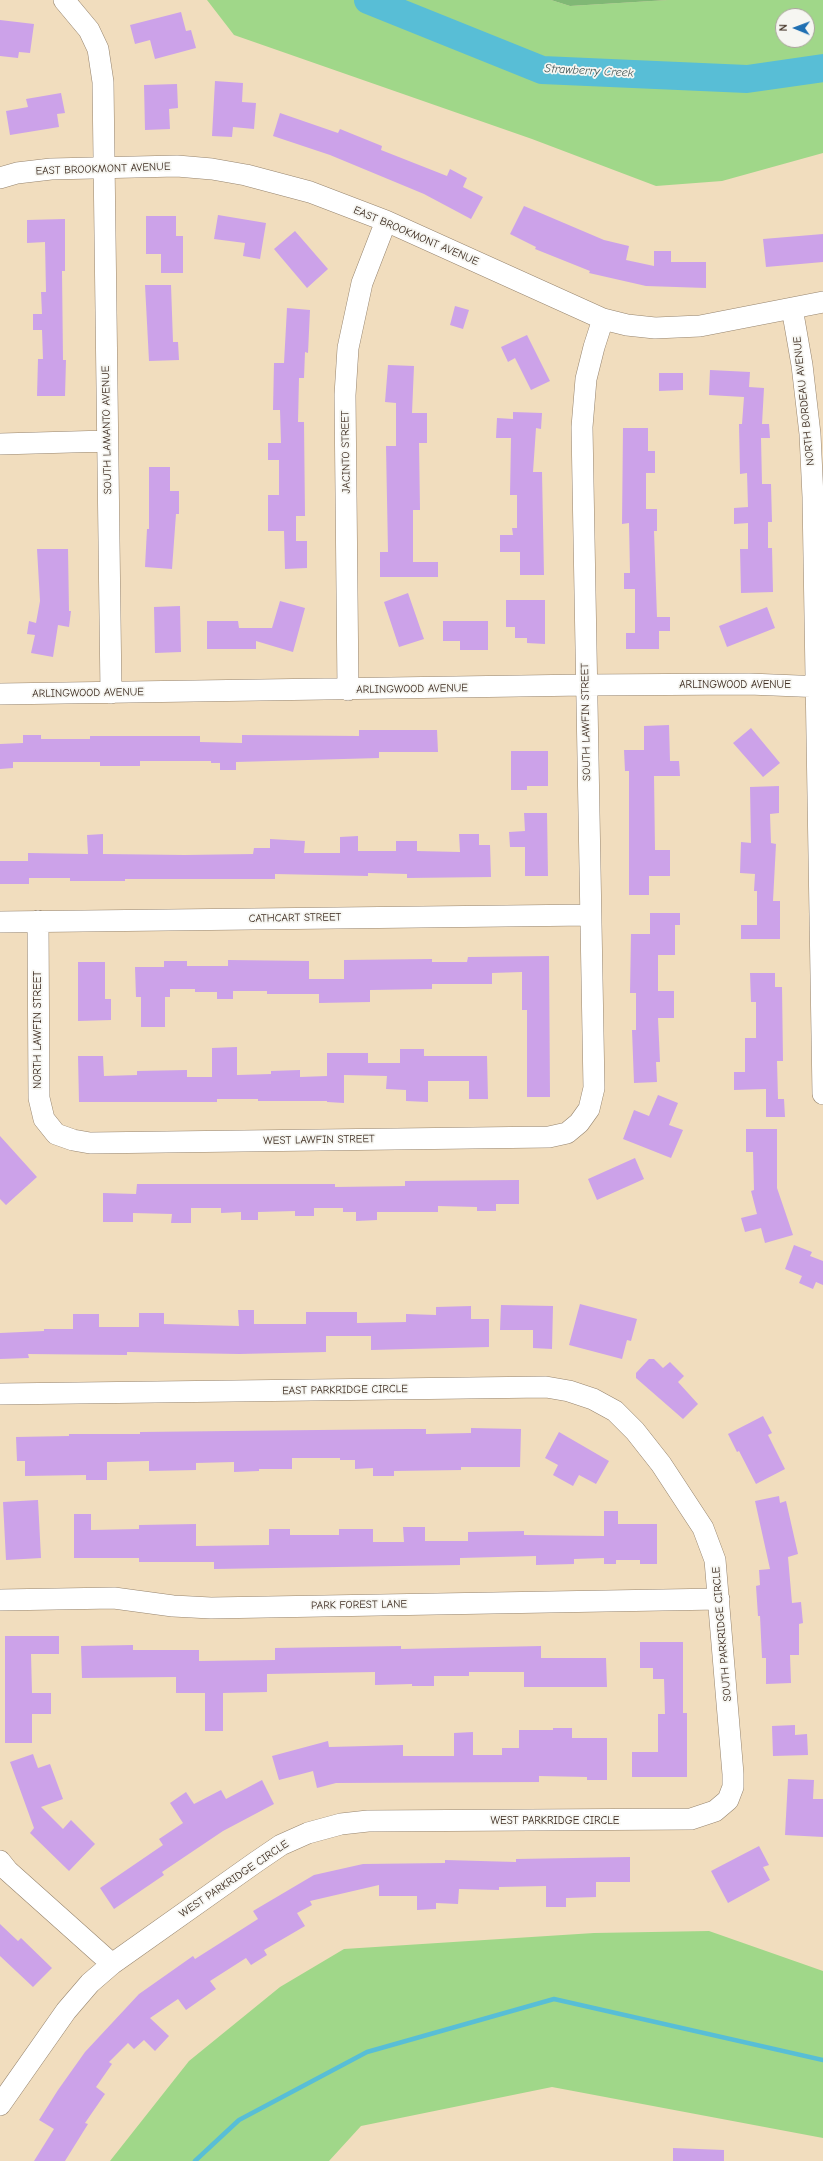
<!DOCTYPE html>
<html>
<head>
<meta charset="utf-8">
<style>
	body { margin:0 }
	#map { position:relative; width:823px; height:2161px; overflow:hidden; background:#f1ddbe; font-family:"Comic Neue",sans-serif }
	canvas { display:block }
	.north { position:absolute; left:775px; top:8px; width:40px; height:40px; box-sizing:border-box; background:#f6f6f2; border:1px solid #aba49d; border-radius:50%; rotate:271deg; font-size:11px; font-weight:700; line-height:16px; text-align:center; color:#3b2a1e }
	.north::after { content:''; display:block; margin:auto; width:14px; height:18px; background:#1f6fb2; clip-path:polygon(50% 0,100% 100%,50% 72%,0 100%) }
</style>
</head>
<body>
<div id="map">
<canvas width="823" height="2161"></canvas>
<div class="north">N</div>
</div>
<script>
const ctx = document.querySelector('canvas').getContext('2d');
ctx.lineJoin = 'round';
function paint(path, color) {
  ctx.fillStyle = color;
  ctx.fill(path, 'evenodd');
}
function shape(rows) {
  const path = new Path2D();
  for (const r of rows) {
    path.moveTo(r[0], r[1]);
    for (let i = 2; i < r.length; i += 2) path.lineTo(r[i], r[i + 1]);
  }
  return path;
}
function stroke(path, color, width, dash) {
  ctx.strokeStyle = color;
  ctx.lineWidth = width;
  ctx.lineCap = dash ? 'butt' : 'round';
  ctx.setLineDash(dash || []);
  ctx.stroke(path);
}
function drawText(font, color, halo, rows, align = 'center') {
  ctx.font = font + ' "Comic Neue",sans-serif';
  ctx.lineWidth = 3.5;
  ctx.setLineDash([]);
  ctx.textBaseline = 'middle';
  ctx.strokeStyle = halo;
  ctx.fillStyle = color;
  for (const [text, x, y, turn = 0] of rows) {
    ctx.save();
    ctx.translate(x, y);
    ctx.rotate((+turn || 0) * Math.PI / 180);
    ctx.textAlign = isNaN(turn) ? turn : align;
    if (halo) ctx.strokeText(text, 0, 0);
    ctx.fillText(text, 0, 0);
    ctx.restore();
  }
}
const green = shape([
	[207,0,551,0,570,6,668,0,823,0,823,153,722,181,656,186,532,139,234,35],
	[783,16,807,16,807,40,783,40],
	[709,1931,823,1971,823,2138,552,2087,361,2126,329,2161,110,2161,189,2061,280,1987,344,1949,594,1933]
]);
const forest = shape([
	[551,0,668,0,570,6]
]);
const stream = shape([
	[195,2161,239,2120,367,2052,554,1999,823,2060]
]);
const river = shape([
	[368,0,542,70,747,79,823,68]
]);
const building = shape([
	[181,12,186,31,191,30,196,48,155,59,150,40,135,44,130,25],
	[0,20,34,24,30,53,19,52,18,58,0,56],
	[215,81,243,83,242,102,256,103,254,129,233,127,232,137,212,136],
	[177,84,178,108,169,109,170,129,145,130,144,85],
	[61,93,65,113,57,114,59,127,10,135,6,111,28,107,26,99],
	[280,113,338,133,340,129,382,146,381,150,447,176,450,169,467,178,463,187,483,197,471,219,424,194,330,155,273,136],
	[524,206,604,240,629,246,626,260,654,266,654,251,671,251,671,262,706,262,706,288,646,286,589,273,590,271,535,249,536,247,510,234],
	[218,215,266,223,260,259,243,256,245,243,214,239],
	[146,216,176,216,176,236,183,236,183,273,161,273,161,254,146,254],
	[65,219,65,271,62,271,63,360,66,360,65,396,37,396,38,359,43,359,42,330,33,330,33,314,42,314,41,292,46,292,45,242,27,243,27,220],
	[295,231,328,269,307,288,274,249],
	[823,234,823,262,766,267,763,239],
	[145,285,171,285,173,342,178,342,179,360,149,361],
	[455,306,469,310,463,329,450,325],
	[287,308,310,310,308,353,305,352,304,378,299,378,298,422,304,422,305,516,296,516,296,541,307,541,307,568,285,569,284,531,268,531,268,495,279,495,279,460,268,460,268,443,281,443,280,410,273,410,274,363,284,363],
	[527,335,550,381,531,390,515,358,508,362,501,347],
	[388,365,414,366,412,413,427,413,427,443,419,443,420,510,413,510,413,562,438,562,438,577,380,577,380,552,388,552,386,446,396,446,396,403,385,402],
	[710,370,750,372,749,387,764,388,762,424,769,424,770,438,761,438,762,484,771,484,772,522,768,522,768,548,772,548,773,592,741,593,740,549,748,549,748,523,734,524,734,508,748,507,747,473,740,474,739,424,742,424,744,397,709,395],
	[659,373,683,373,683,390,659,391],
	[513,412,542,413,541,429,536,428,533,472,542,472,544,575,520,575,520,552,500,552,500,535,513,535,512,528,517,528,517,495,510,495,511,438,496,438,497,418,513,419],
	[623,428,648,428,648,451,655,451,655,473,646,473,646,509,657,509,657,531,654,531,657,617,670,617,670,631,659,631,659,649,626,649,626,633,635,633,635,589,624,589,624,573,630,573,629,523,622,524],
	[149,467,170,467,170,491,179,491,179,514,176,514,172,569,145,567,147,529,149,529],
	[37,549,68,549,69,611,71,611,69,627,58,625,53,657,31,653,35,635,27,634,29,621,36,623,40,601],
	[408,593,424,639,399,647,384,602],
	[506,600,545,600,545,644,527,643,527,638,515,638,515,627,506,627],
	[280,601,305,608,293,652,256,641,256,649,207,649,207,621,238,621,239,628,272,628],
	[180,606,181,652,155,653,154,607],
	[767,607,775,628,727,647,719,626],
	[443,621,488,621,488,650,460,650,460,641,443,641],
	[669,725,670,761,679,761,680,776,654,776,655,850,670,850,670,876,649,876,649,895,629,895,629,771,625,771,624,750,644,750,644,726],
	[751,728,780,763,763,777,733,743],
	[359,730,437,730,438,752,379,752,379,758,236,762,236,770,220,770,220,763,211,763,211,761,140,761,140,766,100,766,100,762,13,762,13,768,0,769,0,744,23,743,23,735,41,735,41,739,90,739,90,736,200,736,200,742,242,743,242,735,359,736],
	[511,751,548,751,548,786,527,786,527,790,511,790],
	[779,786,779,813,770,814,771,843,776,844,773,901,780,901,780,939,741,939,741,925,757,925,757,891,754,891,755,874,740,873,741,842,751,843,750,787],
	[524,813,547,813,548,876,525,876,525,847,510,847,509,832,525,831],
	[103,834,103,854,185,855,253,854,254,848,270,848,270,839,305,841,304,853,340,853,340,837,358,836,358,851,396,851,396,841,417,841,417,851,460,852,459,834,479,834,479,845,490,845,491,877,407,878,407,874,368,873,368,876,275,874,275,879,125,879,125,881,70,881,70,878,29,878,29,884,0,884,0,861,28,861,28,853,88,854,87,835],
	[650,913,680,913,680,925,675,925,675,955,658,955,658,991,674,991,674,1018,658,1018,660,1062,656,1062,657,1082,634,1083,632,1030,636,1030,636,993,630,993,631,934,650,934],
	[549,956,550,1097,527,1097,527,1010,522,1010,522,972,492,973,492,984,432,984,432,989,370,990,370,1002,319,1003,319,994,267,994,267,991,233,991,233,999,217,999,217,992,195,992,195,989,170,989,170,997,165,997,165,1027,141,1027,141,997,136,997,135,967,164,967,164,961,187,961,187,966,228,966,228,960,309,961,309,979,344,979,344,960,432,959,432,962,467,962,468,957],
	[78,962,105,962,105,999,111,999,111,1020,78,1021],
	[750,973,775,973,775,987,782,987,783,1061,777,1061,778,1099,784,1099,785,1117,766,1117,766,1089,734,1090,734,1072,745,1072,745,1038,756,1038,756,1002,751,1002],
	[237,1047,237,1075,271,1074,271,1071,300,1070,300,1077,327,1076,327,1053,368,1053,368,1063,400,1063,400,1049,424,1049,424,1056,487,1056,488,1099,469,1099,469,1081,428,1081,428,1102,406,1101,406,1090,386,1089,387,1076,344,1075,344,1103,327,1102,327,1101,258,1101,258,1099,217,1099,217,1102,79,1102,78,1056,103,1056,104,1076,137,1075,137,1071,187,1070,187,1077,212,1077,212,1048],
	[658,1095,678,1103,669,1125,683,1130,671,1158,623,1139,634,1110,649,1116],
	[746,1129,777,1129,777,1188,793,1235,765,1243,761,1228,745,1232,741,1218,757,1214,751,1191,754,1190,753,1152,746,1152],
	[0,1136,37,1177,6,1205,0,1199],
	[635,1158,644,1179,597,1200,588,1179],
	[519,1180,519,1204,496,1204,496,1211,477,1211,477,1207,438,1206,438,1212,377,1212,377,1220,356,1221,356,1212,343,1212,343,1208,314,1208,314,1216,295,1216,295,1211,258,1212,258,1220,241,1220,241,1212,221,1213,221,1208,191,1208,191,1223,171,1223,172,1214,133,1213,133,1222,103,1222,103,1193,136,1194,137,1184,335,1184,335,1187,405,1186,405,1181],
	[794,1245,812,1252,810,1256,823,1261,823,1285,816,1282,813,1289,799,1283,802,1276,785,1269],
	[580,1304,637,1319,631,1341,627,1340,622,1359,569,1345],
	[501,1305,553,1306,552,1349,533,1348,533,1330,500,1330],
	[471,1306,471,1319,489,1319,489,1347,371,1350,371,1336,326,1336,326,1352,239,1354,127,1352,127,1355,28,1354,29,1358,0,1359,0,1333,44,1331,44,1329,73,1329,73,1314,99,1314,99,1327,139,1327,139,1313,164,1313,164,1324,239,1326,238,1310,254,1310,254,1324,306,1324,306,1312,357,1312,357,1323,406,1322,406,1314,436,1315,436,1307],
	[649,1359,654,1359,663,1368,670,1362,684,1376,678,1382,698,1404,683,1419,636,1378,636,1373],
	[763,1416,772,1433,768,1435,785,1469,756,1484,739,1451,737,1452,728,1434],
	[471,1428,521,1429,520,1467,461,1467,461,1470,394,1471,394,1476,373,1476,373,1468,355,1469,355,1460,340,1460,340,1458,292,1458,292,1469,259,1469,259,1471,234,1472,234,1462,196,1463,196,1470,149,1471,149,1461,107,1462,107,1480,86,1480,86,1475,25,1476,25,1461,17,1461,16,1437,69,1436,69,1434,140,1434,140,1432,407,1429,426,1429,426,1434,471,1433],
	[559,1432,609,1461,596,1484,579,1475,573,1486,553,1475,558,1465,545,1458],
	[779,1496,780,1503,786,1501,798,1554,788,1557,792,1603,801,1602,803,1623,799,1624,799,1655,790,1655,791,1683,766,1684,766,1658,762,1658,760,1616,758,1616,756,1586,760,1585,759,1570,770,1569,755,1501],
	[38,1500,41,1558,6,1560,3,1502],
	[604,1511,618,1511,618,1524,657,1524,657,1564,640,1564,640,1560,616,1560,616,1564,604,1564,604,1558,574,1559,574,1564,536,1565,536,1556,460,1558,460,1565,214,1569,214,1562,139,1562,139,1558,74,1558,74,1514,91,1514,91,1530,139,1529,139,1525,196,1524,196,1546,269,1545,269,1529,290,1529,290,1535,339,1535,339,1529,373,1529,373,1542,404,1542,403,1527,425,1527,425,1541,468,1541,468,1532,524,1531,524,1535,604,1536],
	[5,1636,59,1636,59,1654,31,1654,32,1693,51,1693,51,1714,32,1714,32,1743,5,1743],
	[640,1642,683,1642,683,1713,687,1713,687,1777,632,1777,632,1752,658,1752,658,1714,665,1714,664,1679,653,1679,653,1668,640,1668],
	[133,1645,133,1650,199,1650,199,1661,275,1660,275,1648,401,1646,401,1649,541,1646,541,1658,606,1658,607,1687,524,1687,524,1672,469,1672,469,1676,434,1676,434,1686,412,1686,412,1684,375,1685,375,1672,267,1674,267,1692,223,1693,223,1731,205,1731,205,1693,176,1693,176,1677,82,1678,81,1646],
	[795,1725,795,1735,807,1734,808,1755,773,1756,772,1726],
	[553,1728,572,1728,572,1738,607,1738,607,1780,587,1780,587,1777,539,1776,539,1782,336,1783,317,1788,313,1771,279,1780,272,1756,328,1741,329,1747,403,1745,403,1756,454,1756,454,1733,473,1732,473,1755,502,1755,502,1748,519,1748,519,1730,553,1730],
	[33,1754,38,1768,50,1764,63,1799,41,1807,63,1829,71,1820,95,1844,69,1871,30,1833,34,1828,10,1762],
	[788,1779,814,1780,813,1799,823,1799,823,1837,785,1835],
	[262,1780,274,1804,223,1831,162,1872,164,1875,114,1909,100,1888,163,1845,159,1839,183,1823,170,1803,186,1792,194,1804,221,1790,226,1799],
	[759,1846,769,1865,763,1867,770,1880,728,1903,711,1871],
	[630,1857,630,1882,596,1882,596,1897,566,1898,566,1907,546,1907,546,1886,499,1887,499,1890,459,1889,458,1904,436,1903,436,1909,417,1910,417,1896,379,1896,379,1885,310,1901,312,1905,297,1913,305,1926,264,1950,267,1955,251,1965,246,1958,210,1981,216,1989,186,2010,178,1999,150,2018,169,2036,155,2051,144,2040,134,2049,128,2043,109,2062,112,2064,96,2087,105,2094,85,2123,88,2124,65,2161,34,2161,54,2129,39,2120,58,2090,85,2052,139,1994,193,1956,195,1959,258,1919,253,1911,314,1875,363,1864,445,1863,445,1860,516,1862,516,1859],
	[0,1924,18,1941,21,1938,52,1968,33,1987,0,1956],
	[673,2148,724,2150,724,2161,673,2161]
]);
const minor = shape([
	[64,0,89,30,98,49,103,82,111,693],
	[0,178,17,173,51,169,177,166,212,169,246,175,310,192,386,221,603,319,627,325,655,328,700,326,823,302],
	[792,308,802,365,810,434,813,497,823,1094],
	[0,444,107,441],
	[348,690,345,395,348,348,362,283,386,221],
	[0,694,585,685,749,684,823,687],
	[38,921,39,1098,44,1119,56,1134,73,1140,90,1143,549,1137,567,1133,579,1123,589,1109,594,1088,582,427,586,379,594,347,603,319],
	[0,922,590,915],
	[0,1394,546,1387,569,1391,593,1399,615,1411,635,1431,661,1464,703,1528,715,1560,733,1774,733,1787,728,1800,715,1811,691,1819,368,1821,341,1824,308,1833,281,1845,256,1862,112,1964,90,1983,66,2011,0,2105],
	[0,1600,114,1598,173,1606,211,1608,719,1599],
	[0,1861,8,1871,112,1964]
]);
const streetNames = [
	["EAST BROOKMONT AVENUE",103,169,-2],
	["EAST BROOKMONT AVENUE",416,236,23],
	["NORTH BORDEAU AVENUE",804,401,-96],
	["SOUTH LAMANTO AVENUE",107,430,-91],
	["JACINTO STREET",346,452,-91],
	["ARLINGWOOD AVENUE",735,685],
	["ARLINGWOOD AVENUE",412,689,-1],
	["ARLINGWOOD AVENUE",88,693,-1],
	["SOUTH LAWFIN STREET",586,722,-91],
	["CATHCART STREET",295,918,-1],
	["NORTH LAWFIN STREET",38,1030,-90],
	["WEST LAWFIN STREET",319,1140,-1],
	["EAST PARKRIDGE CIRCLE",345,1390,-1],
	["PARK FOREST LANE",359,1605,-1],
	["SOUTH PARKRIDGE CIRCLE",722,1634,-95],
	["WEST PARKRIDGE CIRCLE",555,1821],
	["WEST PARKRIDGE CIRCLE",234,1879,-34]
];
const waterNames = [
	["Strawberry Creek",589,71,3]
];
paint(green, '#a0d789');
paint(forest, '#80b875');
stroke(stream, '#58bed6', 4.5);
stroke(river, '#58bed6', 28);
paint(building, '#cca2e9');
stroke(minor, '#96846e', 22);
stroke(minor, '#fff', 21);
drawText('11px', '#3b2a1e', '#f6f6f2', streetNames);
drawText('italic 12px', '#445655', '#f6f6f2', waterNames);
</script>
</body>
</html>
